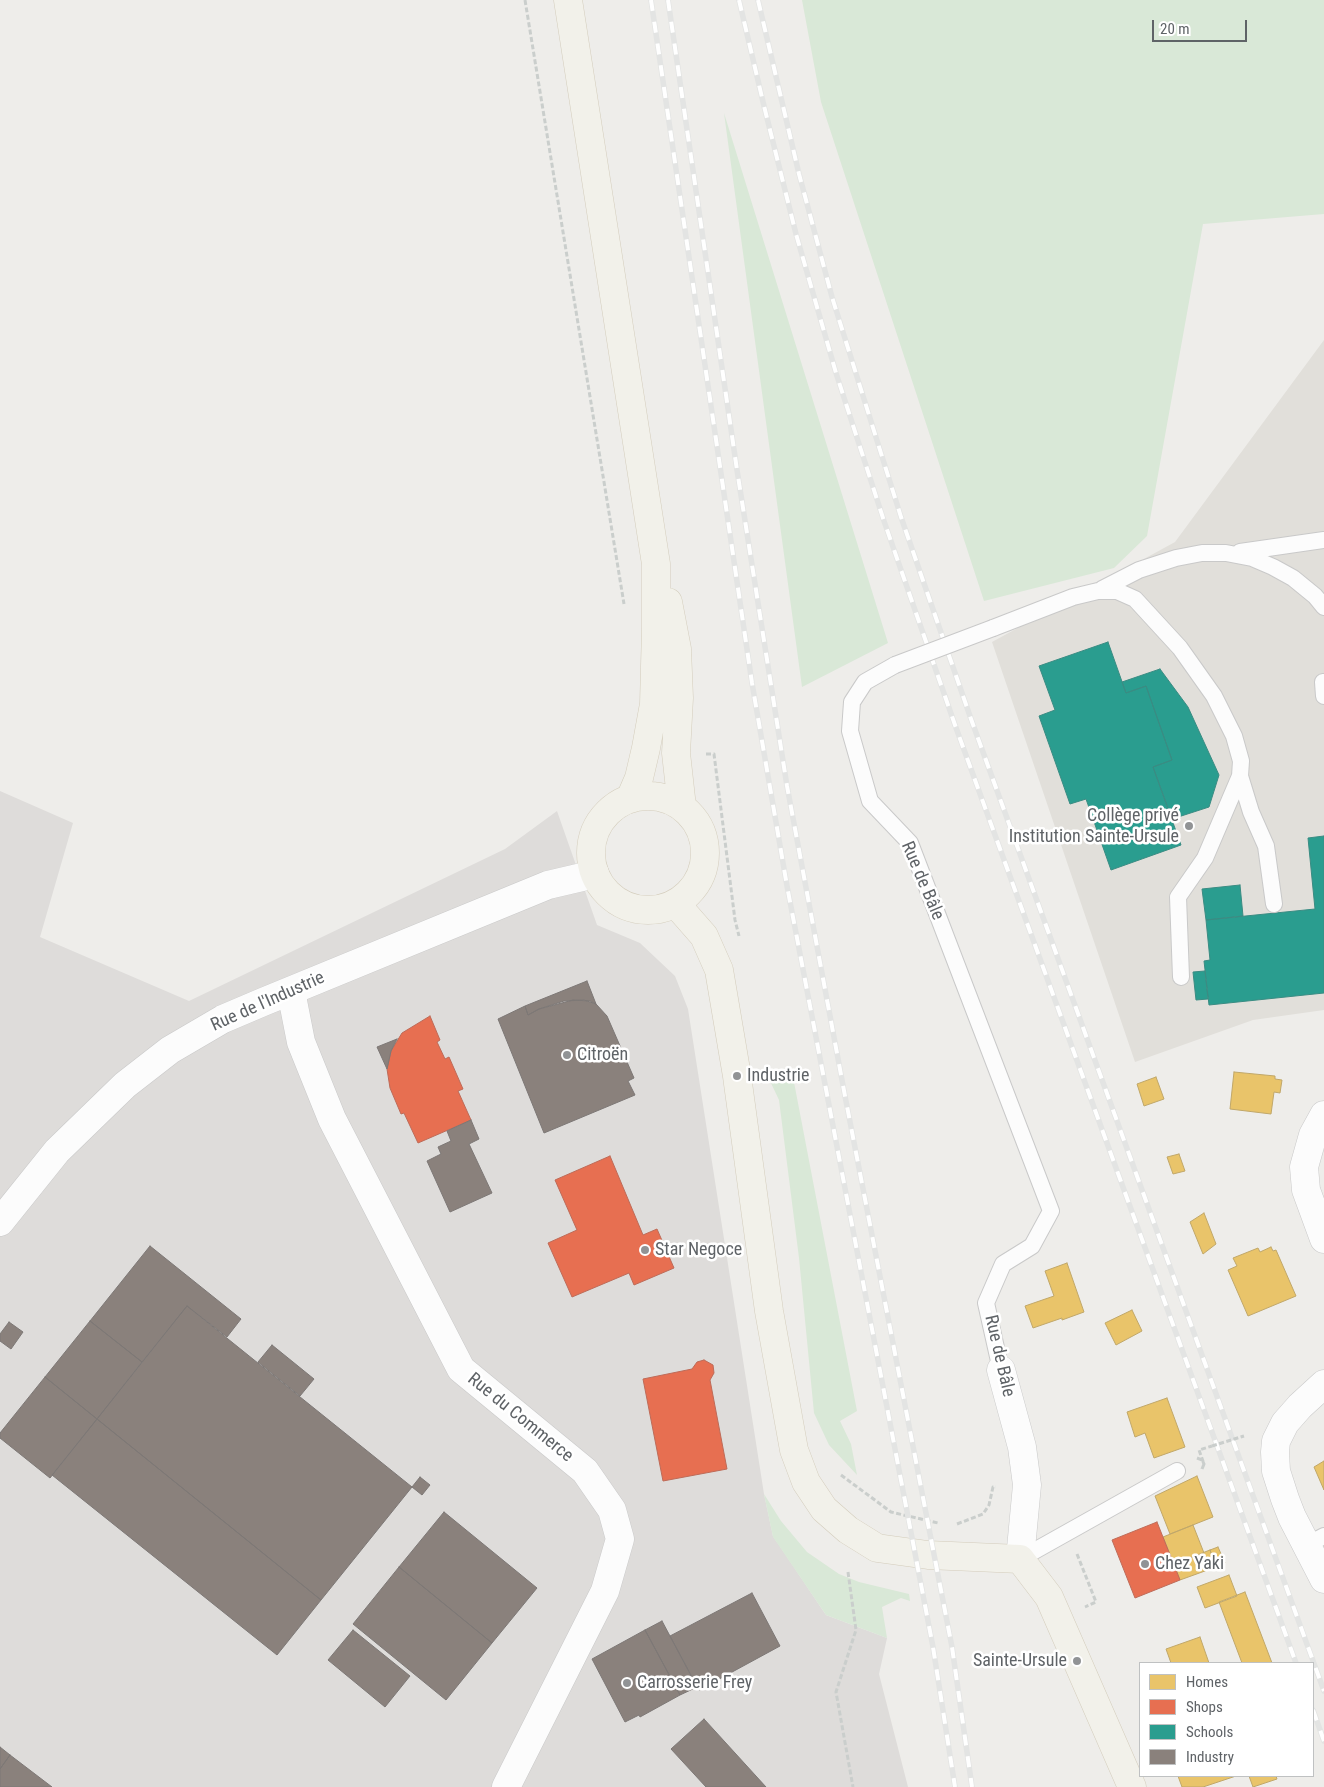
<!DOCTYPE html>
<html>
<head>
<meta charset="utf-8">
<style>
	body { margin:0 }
	#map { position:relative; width:1324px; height:1787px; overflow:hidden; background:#eeedea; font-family:"Roboto Condensed",sans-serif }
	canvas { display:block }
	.legend { position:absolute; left:1139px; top:1662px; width:175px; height:115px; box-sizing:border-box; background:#fff; border:1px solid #bfc1c2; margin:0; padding:6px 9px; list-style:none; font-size:15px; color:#5f6367 }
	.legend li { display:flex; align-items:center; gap:10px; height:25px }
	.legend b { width:25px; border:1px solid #bfc1c2 }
	.scale { position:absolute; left:1152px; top:20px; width:95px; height:22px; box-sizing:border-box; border:2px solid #5f6367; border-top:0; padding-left:6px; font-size:15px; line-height:18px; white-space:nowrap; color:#5f6367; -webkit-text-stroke:4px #fff; paint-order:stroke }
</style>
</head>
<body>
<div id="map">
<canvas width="1324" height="1787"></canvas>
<ul class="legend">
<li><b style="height:14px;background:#e9c46a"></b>Homes</li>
<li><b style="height:14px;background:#e76f51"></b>Shops</li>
<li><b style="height:14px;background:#2a9d8f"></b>Schools</li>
<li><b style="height:14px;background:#8a817c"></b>Industry</li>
</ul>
<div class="scale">20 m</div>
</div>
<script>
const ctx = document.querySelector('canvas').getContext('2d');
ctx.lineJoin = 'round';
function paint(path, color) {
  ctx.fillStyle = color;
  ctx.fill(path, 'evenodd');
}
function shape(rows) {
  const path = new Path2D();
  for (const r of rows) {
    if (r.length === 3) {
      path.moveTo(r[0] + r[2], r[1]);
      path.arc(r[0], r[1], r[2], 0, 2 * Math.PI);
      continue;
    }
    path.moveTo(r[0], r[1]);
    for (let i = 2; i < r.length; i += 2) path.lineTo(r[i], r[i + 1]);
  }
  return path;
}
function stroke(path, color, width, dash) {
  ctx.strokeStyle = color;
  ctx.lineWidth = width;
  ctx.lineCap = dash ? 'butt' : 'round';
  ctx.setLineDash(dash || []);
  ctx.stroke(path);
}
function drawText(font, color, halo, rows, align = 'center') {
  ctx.font = font + ' "Roboto Condensed",sans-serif';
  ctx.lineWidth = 5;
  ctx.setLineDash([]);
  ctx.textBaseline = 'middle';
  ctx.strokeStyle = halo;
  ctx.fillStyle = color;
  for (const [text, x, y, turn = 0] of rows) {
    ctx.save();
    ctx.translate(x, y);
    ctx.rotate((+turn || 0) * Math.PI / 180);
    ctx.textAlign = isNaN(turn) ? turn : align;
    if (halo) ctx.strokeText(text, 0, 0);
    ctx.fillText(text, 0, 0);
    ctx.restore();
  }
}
const industrial = shape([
	[0,791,73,823,40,937,189,1001,505,849,557,811,597,925,640,943,675,976,688,1009,764,1494,773,1536,826,1615,887,1638,879,1674,908,1787,0,1787]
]);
const education = shape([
	[1324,340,1324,1010,1253,1020,1135,1062,992,642,1175,542]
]);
const green = shape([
	[802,0,1324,0,1324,214,1203,224,1147,536,1114,568,984,601,821,102],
	[724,113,888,643,802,687],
	[793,1077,857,1411,840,1421,851,1444,857,1475,829,1445,814,1413,799,1258,779,1100,770,1081],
	[764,1494,781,1521,807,1552,839,1574,859,1582,909,1594,910,1601,901,1598,882,1607,887,1638,826,1615,773,1537]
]);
const homes = shape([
	[1234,1072,1275,1076,1275,1079,1282,1080,1280,1093,1274,1092,1271,1114,1230,1109,1234,1072],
	[1156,1077,1164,1099,1144,1106,1137,1084,1156,1077],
	[1179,1154,1185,1171,1173,1174,1167,1157,1179,1154],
	[1204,1213,1216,1244,1203,1254,1190,1222,1204,1213],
	[1271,1247,1273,1251,1276,1250,1296,1296,1248,1316,1228,1270,1237,1266,1233,1258,1258,1248,1260,1252,1271,1247],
	[1067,1263,1084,1312,1062,1320,1062,1318,1033,1328,1025,1306,1054,1296,1045,1271,1067,1263],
	[1132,1310,1142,1331,1116,1345,1105,1323,1132,1310],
	[1167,1398,1185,1447,1154,1458,1145,1433,1135,1437,1127,1412,1167,1398],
	[1324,1461,1324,1490,1314,1467,1324,1461],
	[1197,1476,1213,1517,1170,1534,1155,1496,1197,1476],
	[1193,1525,1204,1553,1174,1564,1163,1537,1193,1525],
	[1218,1547,1225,1563,1216,1567,1210,1550,1218,1547],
	[1210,1550,1216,1567,1180,1580,1174,1564,1210,1550],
	[1229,1575,1237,1596,1205,1608,1197,1587,1229,1575],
	[1245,1592,1272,1663,1242,1663,1219,1602,1245,1592],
	[1200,1637,1209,1663,1171,1663,1166,1649,1200,1637],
	[1178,1776,1236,1776,1203,1787,1182,1787,1178,1776],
	[1249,1776,1276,1776,1277,1779,1253,1787,1249,1776]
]);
const shops = shape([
	[430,1016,440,1040,437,1042,445,1059,449,1057,463,1089,458,1091,471,1120,418,1143,404,1113,401,1114,390,1088,387,1069,391,1051,402,1033,430,1016],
	[610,1156,643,1235,657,1229,674,1268,634,1285,629,1273,572,1297,548,1243,577,1230,555,1180,610,1156],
	[704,1360,713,1365,714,1373,710,1380,727,1469,663,1481,643,1379,692,1369,697,1362,704,1360],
	[1157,1522,1180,1580,1135,1598,1112,1540,1157,1522]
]);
const schools = shape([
	[1108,642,1126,693,1146,686,1172,760,1153,767,1181,845,1111,870,1086,799,1070,804,1039,716,1055,710,1039,666,1108,642],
	[1160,669,1188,707,1219,775,1209,807,1172,819,1153,767,1172,760,1146,686,1126,693,1122,682,1160,669],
	[1324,836,1324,993,1209,1005,1204,961,1210,960,1206,920,1315,909,1308,838,1324,836],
	[1240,885,1243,916,1206,920,1202,889,1240,885],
	[1205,971,1208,999,1196,1000,1193,972,1205,971]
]);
const industry = shape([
	[587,981,596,1004,584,1000,564,1001,539,1009,528,1015,525,1006,587,981],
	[573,1000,590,1001,596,1004,607,1016,634,1078,628,1081,635,1095,544,1133,498,1019,525,1006,528,1015,539,1009,573,1000],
	[397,1039,391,1051,387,1069,377,1047,397,1039],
	[471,1120,479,1139,469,1144,492,1193,450,1212,427,1161,441,1154,438,1147,451,1141,447,1131,471,1120],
	[150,1246,241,1319,227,1337,187,1306,142,1362,90,1321,150,1246],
	[187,1306,412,1487,321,1600,97,1419,187,1306],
	[90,1321,142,1362,97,1419,45,1377,90,1321],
	[9,1322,23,1332,11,1349,0,1341,0,1334,9,1322],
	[272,1345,314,1379,300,1396,258,1362,272,1345],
	[45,1377,97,1419,50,1478,0,1438,0,1433,45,1377],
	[97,1419,321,1600,277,1655,52,1475,97,1419],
	[420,1477,430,1485,422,1495,412,1487,420,1477],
	[444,1512,537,1588,492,1643,399,1567,444,1512],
	[399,1567,492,1643,446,1700,353,1624,399,1567],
	[752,1593,780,1646,699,1690,670,1636,752,1593],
	[662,1621,697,1687,680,1695,645,1630,662,1621],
	[353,1630,410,1676,385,1707,328,1660,353,1630],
	[645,1630,680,1695,640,1717,639,1715,625,1722,592,1659,645,1630],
	[704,1719,766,1787,706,1787,671,1749,704,1719],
	[0,1747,10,1755,0,1769,0,1747],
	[10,1755,52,1787,0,1787,0,1769,10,1755]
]);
const path = shape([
	[525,0,624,604],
	[706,754,714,754,735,920,739,936],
	[1197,1458,1202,1460,1204,1464,1202,1469],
	[1202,1469,1204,1464,1199,1450,1212,1446],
	[841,1475,891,1512,938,1523],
	[957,1524,983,1514,989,1505,993,1487,996,1487],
	[1077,1554,1096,1602,1085,1607],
	[848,1572,856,1630,836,1692,853,1787]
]);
const lane = shape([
	[1240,552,1324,540],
	[1102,589,1139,570,1176,558,1202,553,1226,553,1252,558,1273,567,1293,578,1315,596,1324,607],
	[993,628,1073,597,1098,591,1117,591,1135,599,1180,648,1214,696,1234,736,1241,761,1240,776,1205,858,1178,897,1181,977],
	[895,665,865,682,852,702,850,731,870,801,910,843,1051,1211,1032,1246,1003,1264,986,1303,1001,1370],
	[1323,682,1324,696],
	[1240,776,1251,812,1266,846,1274,904],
	[1307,1545,1324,1536],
	[1020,1559,1177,1471]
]);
const street = shape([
	[291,991,301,1042,332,1119,461,1369,585,1471,612,1510,620,1539,605,1591,506,1787],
	[1324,1115,1313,1135,1304,1167,1306,1190,1324,1239],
	[0,1222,57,1151,125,1085,170,1050,223,1019,263,1002,548,885,595,874],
	[1001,1370,1022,1447,1027,1485,1020,1559],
	[1324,1384,1300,1406,1285,1423,1276,1441,1275,1452,1276,1471,1285,1499,1292,1517,1324,1579]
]);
const primary = shape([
	[568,0,656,564,656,628,654,704,646,748,639,778,630,799],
	[668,602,677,649,679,698,676,753,682,807],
	[648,853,57],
	[676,904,704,936,719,970,737,1076,769,1311,794,1450,806,1482,824,1509,848,1530,877,1548,928,1555,1020,1559,1049,1597,1132,1787]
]);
const rail = shape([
	[651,0,752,683,787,886,933,1647,955,1787],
	[668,0,737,470,787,786,845,1096,952,1647,972,1787],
	[739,0,764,106,796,234,836,373,884,521,955,725,1296,1663],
	[758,0,799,174,832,297,901,517,971,719,1324,1691],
	[1313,1710,1324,1741]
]);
const pathBridge = shape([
	[1212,1446,1244,1436]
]);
const laneBridge = shape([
	[895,665,993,628]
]);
const markers = [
	[1189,826,5,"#919395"],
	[567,1055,5,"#919395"],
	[737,1076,5,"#919395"],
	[645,1250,5,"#919395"],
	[1145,1564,5,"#919395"],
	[1077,1661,5,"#919395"],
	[627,1683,5,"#919395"]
];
const poiNames = [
	["Collège privé",1179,816,"right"],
	["Institution Sainte-Ursule",1179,837,"right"],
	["Citroën",577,1055],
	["Industrie",747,1076],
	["Star Negoce",655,1250],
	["Chez Yaki",1155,1564],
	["Sainte-Ursule",1067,1661,"right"],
	["Carrosserie Frey",637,1683]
];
const streetNames = [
	["Rue de Bâle",922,881,67],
	["Rue de l'Industrie",268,1002,-24],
	["Rue de Bâle",999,1356,77],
	["Rue du Commerce",520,1418,39]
];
paint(industrial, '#dedcda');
paint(education, '#e1dfda');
paint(green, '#d9e8d7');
paint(homes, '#e9c46a');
stroke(homes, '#c0a769', 1);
paint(shops, '#e76f51');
stroke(shops, '#be6b58', 1);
paint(schools, '#2a9d8f');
stroke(schools, '#3a8c83', 1);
paint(industry, '#8a817c');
stroke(industry, '#7d7876', 1);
stroke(lane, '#c9c9c9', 18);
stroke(street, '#c9c9c9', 29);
stroke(primary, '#d3ccbb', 29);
stroke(path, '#cacecc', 3, [5, 2.5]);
stroke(lane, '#fcfcfc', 16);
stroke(street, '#fcfcfc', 28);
stroke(primary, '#f2f1ea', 28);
stroke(rail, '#e3e4e3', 5.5);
stroke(rail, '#fff', 4, [11]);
stroke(laneBridge, '#c9c9c9', 18, []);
stroke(pathBridge, '#cacecc', 3, [5, 2.5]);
stroke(laneBridge, '#fcfcfc', 16);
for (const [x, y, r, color] of markers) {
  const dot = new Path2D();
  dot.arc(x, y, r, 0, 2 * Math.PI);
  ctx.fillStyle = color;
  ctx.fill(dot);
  stroke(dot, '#fff', 2);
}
drawText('18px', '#5f6367', '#fff', poiNames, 'left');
drawText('18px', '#5f6367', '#fff', streetNames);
</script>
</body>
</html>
